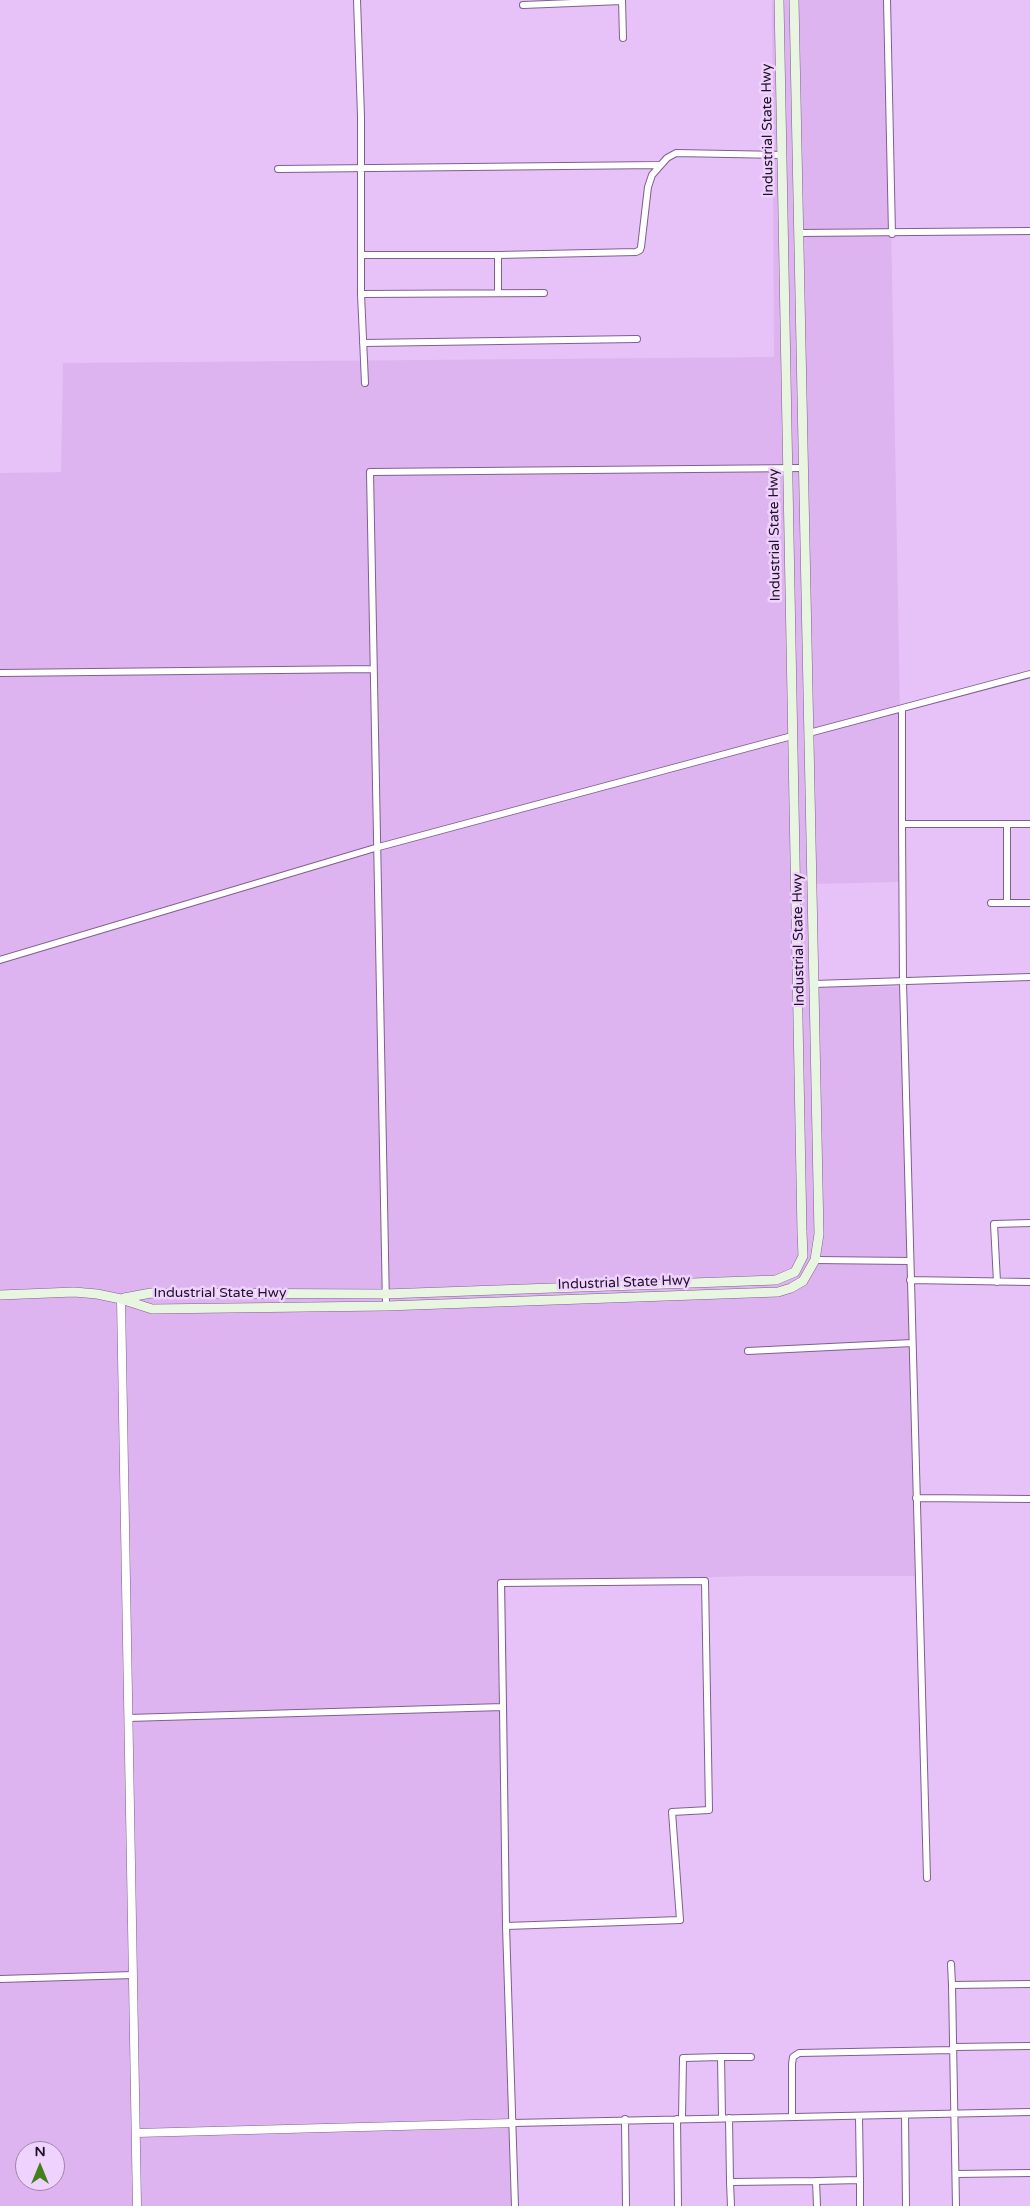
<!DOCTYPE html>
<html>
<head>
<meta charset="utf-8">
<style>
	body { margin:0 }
	#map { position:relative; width:1030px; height:2206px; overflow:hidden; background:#e7c2f8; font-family:"Varela Round",sans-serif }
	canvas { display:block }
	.north { position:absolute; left:15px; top:2141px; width:50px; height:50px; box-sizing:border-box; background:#f0d2fe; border:1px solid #9d86a8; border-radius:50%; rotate:0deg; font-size:14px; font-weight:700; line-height:20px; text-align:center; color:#211327 }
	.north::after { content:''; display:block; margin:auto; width:18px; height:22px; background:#457f1a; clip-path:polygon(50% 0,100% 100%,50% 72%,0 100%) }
</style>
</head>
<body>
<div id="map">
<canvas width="1030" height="2206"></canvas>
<div class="north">N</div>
</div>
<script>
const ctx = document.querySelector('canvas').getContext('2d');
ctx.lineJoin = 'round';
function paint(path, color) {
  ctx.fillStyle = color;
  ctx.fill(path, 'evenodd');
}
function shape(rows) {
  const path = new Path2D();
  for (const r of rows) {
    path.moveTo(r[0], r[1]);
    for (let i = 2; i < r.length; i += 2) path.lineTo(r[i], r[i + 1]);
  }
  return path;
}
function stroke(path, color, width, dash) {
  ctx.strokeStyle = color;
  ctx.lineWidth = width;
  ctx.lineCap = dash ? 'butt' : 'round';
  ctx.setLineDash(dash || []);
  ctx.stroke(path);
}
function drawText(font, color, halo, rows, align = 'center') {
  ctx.font = font + ' "Varela Round",sans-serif';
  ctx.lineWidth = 5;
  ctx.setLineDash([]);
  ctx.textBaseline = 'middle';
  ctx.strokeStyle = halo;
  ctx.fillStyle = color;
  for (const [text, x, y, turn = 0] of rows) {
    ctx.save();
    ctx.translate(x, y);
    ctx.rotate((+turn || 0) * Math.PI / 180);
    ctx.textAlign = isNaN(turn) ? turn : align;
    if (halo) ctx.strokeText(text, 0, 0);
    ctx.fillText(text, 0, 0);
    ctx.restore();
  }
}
const built = shape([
	[772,0,887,0,900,713,901,882,814,884,817,985,904,987,917,1576,751,1576,506,1583,514,2206,0,2206,0,473,61,472,63,363,774,357],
	[25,2151,55,2151,55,2181,25,2181]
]);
const minor = shape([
	[357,0,361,116,361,294,365,383],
	[622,0,623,38],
	[887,0,892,234],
	[523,5,622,1],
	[278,169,659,165],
	[798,233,1030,231],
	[361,255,498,255,636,252,640,250,641,247,648,187,652,175,667,158,676,153,782,155],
	[498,255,498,293],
	[361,294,544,293],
	[363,343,637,339],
	[0,673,373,669],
	[902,709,902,824,1030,824],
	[809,733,1030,674],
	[902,824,903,982,927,1878],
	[1007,824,1007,903],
	[991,903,1030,903],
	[0,960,375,848,792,736],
	[814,984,1030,977],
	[815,1260,910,1261],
	[910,1280,1030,1282],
	[997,1282,994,1224,1030,1223],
	[386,1306,370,472,802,468],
	[748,1351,912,1343],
	[916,1498,1030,1499],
	[128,1718,503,1707,501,1583,705,1581,709,1810,672,1812,680,1920,506,1926,503,1707],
	[506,1926,515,2206],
	[951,1964,952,1985],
	[0,1979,133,1975],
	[953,2047,1030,2046],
	[905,2115,906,2206],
	[792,2116,792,2064,793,2057,799,2053,953,2050],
	[859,2116,860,2180],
	[722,2118,721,2057,751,2057],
	[729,2118,730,2182,816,2181,817,2206],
	[625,2119,626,2206],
	[677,2119,678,2206],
	[682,2119,683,2058,721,2057],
	[513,2123,1030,2112],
	[956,2174,1030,2173],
	[816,2181,860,2180,860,2206],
	[730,2182,731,2206],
	[956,2206,952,1985,1030,1984]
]);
const tertiary = shape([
	[121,1299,137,2206],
	[136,2133,513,2123]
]);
const secondary = shape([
	[0,1295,74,1292,97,1294,121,1299,152,1309,386,1306,778,1292,791,1288,803,1281,815,1260,819,1234,794,0],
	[124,1298,151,1293,385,1294,776,1280,795,1272,803,1256,802,1232,779,0]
]);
const streetNames = [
	["Industrial State Hwy",768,130,-91],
	["Industrial State Hwy",775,535,-91],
	["Industrial State Hwy",799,940,-91],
	["Industrial State Hwy",624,1283,-2],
	["Industrial State Hwy",220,1293]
];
paint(built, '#deb4f0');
stroke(minor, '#805f8f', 8);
stroke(tertiary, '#805f8f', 9);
stroke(secondary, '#805f8f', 10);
stroke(minor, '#fff', 6);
stroke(tertiary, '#fff', 8);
stroke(secondary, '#e8f6e1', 9);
drawText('14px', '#211327', '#f0d2fe', streetNames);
</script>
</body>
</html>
